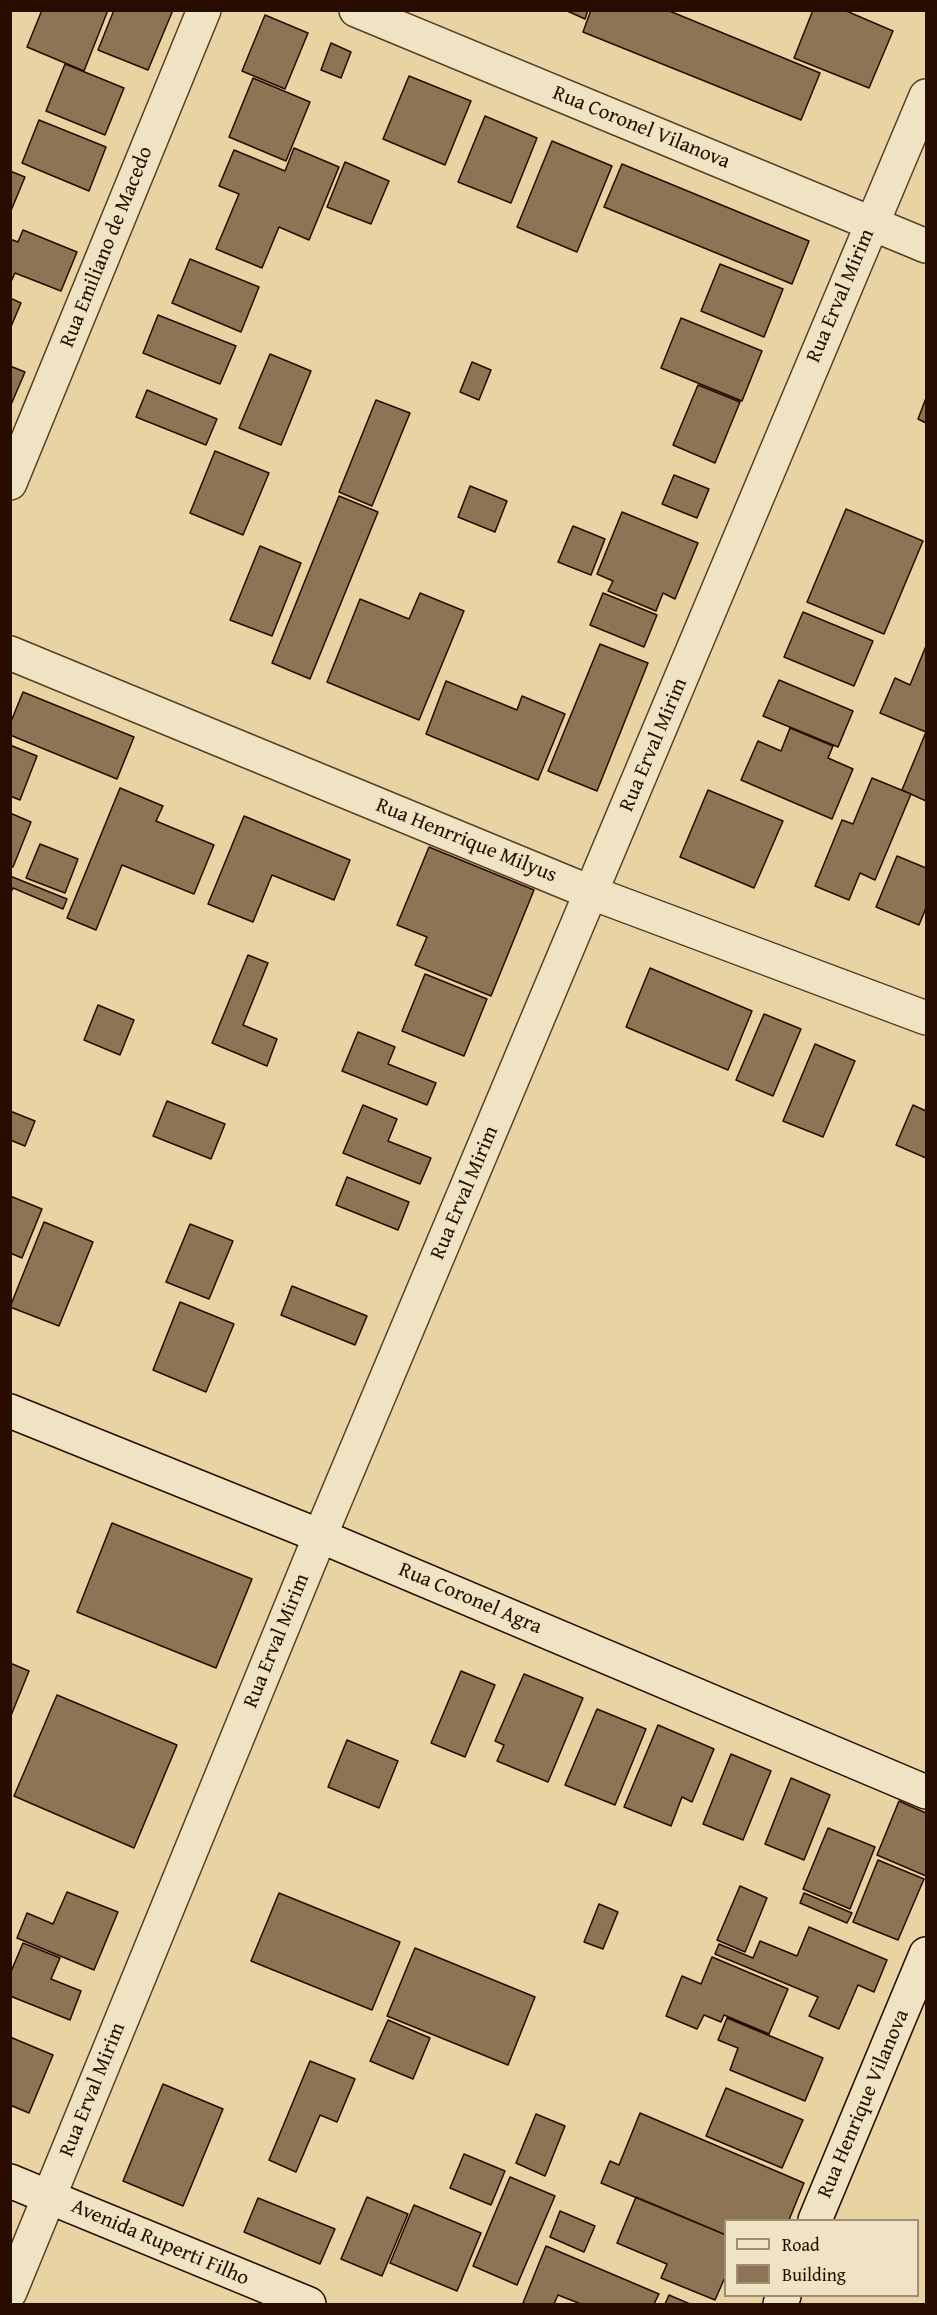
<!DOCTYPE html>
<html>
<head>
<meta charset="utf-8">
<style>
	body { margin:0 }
	#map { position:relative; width:937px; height:2315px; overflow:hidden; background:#e7d4a2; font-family:"Gentium Book Plus",serif }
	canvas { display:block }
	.frame { position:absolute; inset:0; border:12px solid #290c00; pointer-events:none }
	.legend { position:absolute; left:724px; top:2219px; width:195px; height:78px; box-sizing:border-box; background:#efe3c3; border:2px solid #a08d75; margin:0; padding:8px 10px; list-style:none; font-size:18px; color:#290c00 }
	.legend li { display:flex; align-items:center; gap:12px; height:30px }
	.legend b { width:30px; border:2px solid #a08d75 }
</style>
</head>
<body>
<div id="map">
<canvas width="937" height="2315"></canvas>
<div class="frame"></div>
<ul class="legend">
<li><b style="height:8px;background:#efe3c3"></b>Road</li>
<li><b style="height:16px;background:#8c7454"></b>Building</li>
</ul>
</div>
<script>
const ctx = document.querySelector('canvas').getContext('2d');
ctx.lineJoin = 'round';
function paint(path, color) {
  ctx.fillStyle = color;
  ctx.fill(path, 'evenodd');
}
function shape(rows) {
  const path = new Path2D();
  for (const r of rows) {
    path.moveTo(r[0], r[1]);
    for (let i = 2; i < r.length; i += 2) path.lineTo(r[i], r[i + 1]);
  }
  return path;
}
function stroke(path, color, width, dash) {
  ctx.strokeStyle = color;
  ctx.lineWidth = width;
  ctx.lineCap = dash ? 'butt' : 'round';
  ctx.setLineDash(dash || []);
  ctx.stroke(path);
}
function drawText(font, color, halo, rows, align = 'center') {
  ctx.font = font + ' "Gentium Book Plus",serif';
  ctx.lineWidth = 6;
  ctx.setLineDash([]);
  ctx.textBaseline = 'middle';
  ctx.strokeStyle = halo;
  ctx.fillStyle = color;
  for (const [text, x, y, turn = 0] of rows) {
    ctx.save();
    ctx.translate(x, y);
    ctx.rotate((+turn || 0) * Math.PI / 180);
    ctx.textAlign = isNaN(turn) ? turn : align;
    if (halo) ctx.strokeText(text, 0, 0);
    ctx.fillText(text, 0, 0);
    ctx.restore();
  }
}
const building = shape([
	[42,10,108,10,84,71,27,47,42,10],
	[114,10,173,10,148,70,98,50,114,10],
	[565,10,588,10,585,19,565,10],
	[591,10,667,10,820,73,801,120,583,32,591,10],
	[813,10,844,10,893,31,869,88,794,58,813,10],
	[265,15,308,33,285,89,242,71,265,15],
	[331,43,351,52,341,78,321,70,331,43],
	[65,64,124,88,105,135,46,111,65,64],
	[409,76,471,101,445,165,383,139,409,76],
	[253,78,310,102,286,161,229,137,253,78],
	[485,116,537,138,511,203,458,182,485,116],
	[39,120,106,147,89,191,22,163,39,120],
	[552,141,612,166,577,252,517,227,552,141],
	[294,148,339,167,309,240,279,227,262,268,216,249,239,194,219,186,234,150,285,171,294,148],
	[345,162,389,181,371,224,327,207,345,162],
	[622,164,809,241,792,284,604,207,622,164],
	[10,171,25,177,10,213,10,171],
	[23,230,77,252,61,291,15,273,10,284,10,239,18,242,23,230],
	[190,259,259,287,241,332,172,303,190,259],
	[720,264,783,289,764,337,701,311,720,264],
	[10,298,21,303,10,329,10,298],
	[158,315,236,346,220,384,143,353,158,315],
	[681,318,762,351,742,401,661,368,681,318],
	[270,354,311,371,281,445,239,428,270,354],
	[472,362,491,370,479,400,460,392,472,362],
	[10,366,25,372,10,407,10,366],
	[698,385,740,402,715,463,673,445,698,385],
	[147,390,217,419,206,445,136,417,147,390],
	[926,398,926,423,918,419,926,398],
	[376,400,410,413,372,506,339,492,376,400],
	[215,451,269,473,243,535,190,513,215,451],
	[674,475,709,489,697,518,662,504,674,475],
	[470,486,507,501,495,532,458,517,470,486],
	[339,496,378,512,310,679,272,663,339,496],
	[846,509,923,541,884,634,807,602,846,509],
	[622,512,698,543,675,599,663,593,656,611,608,591,613,581,597,574,622,512],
	[573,526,605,539,591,575,558,562,573,526],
	[260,546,301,563,272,636,230,620,260,546],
	[420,593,464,611,419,720,327,682,360,599,409,619,420,593],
	[603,593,657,615,644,647,590,625,603,593],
	[803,612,873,641,854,686,784,657,803,612],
	[600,644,648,663,597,791,548,771,600,644],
	[926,646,926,801,902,790,926,732,880,713,895,678,910,685,926,646],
	[779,680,853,711,838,747,763,716,779,680],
	[446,681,517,710,522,696,565,714,538,780,426,734,446,681],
	[23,692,134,737,117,779,10,735,10,724,23,692],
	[790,728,833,746,828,758,853,769,832,819,741,780,758,741,781,751,790,728],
	[10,745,37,756,20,800,10,796,10,745],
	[872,778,911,794,875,880,860,873,849,900,815,886,842,820,853,824,872,778],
	[120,788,163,806,156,821,214,845,194,894,122,865,96,930,67,918,120,788],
	[708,790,783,821,754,888,680,857,708,790],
	[10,813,31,822,13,867,10,866,10,813],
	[244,816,350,860,334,900,272,875,253,922,208,904,244,816],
	[40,844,78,859,65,893,26,878,40,844],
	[429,847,534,890,491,996,415,965,427,937,397,925,429,847],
	[897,856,926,868,926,908,919,925,876,907,897,856],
	[10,876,67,899,63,909,13,888,10,894,10,876],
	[248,955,268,963,243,1025,277,1039,267,1066,212,1043,248,955],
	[650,968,752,1011,728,1070,626,1027,650,968],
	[425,974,487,999,464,1056,402,1031,425,974],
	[98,1005,134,1020,120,1055,84,1040,98,1005],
	[764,1014,801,1029,773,1096,736,1080,764,1014],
	[358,1032,395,1047,388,1064,436,1083,427,1105,342,1071,358,1032],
	[815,1044,855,1061,823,1137,783,1121,815,1044],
	[167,1101,225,1124,211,1159,153,1136,167,1101],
	[363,1105,397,1119,388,1141,431,1158,420,1184,343,1153,363,1105],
	[913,1105,926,1111,926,1158,896,1145,913,1105],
	[10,1111,35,1121,25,1146,10,1140,10,1111],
	[347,1177,409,1202,398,1230,336,1205,347,1177],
	[10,1196,42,1209,22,1258,10,1253,10,1196],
	[44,1222,93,1242,59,1326,10,1307,44,1222],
	[190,1224,233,1241,209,1299,166,1282,190,1224],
	[292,1286,367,1316,355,1345,281,1315,292,1286],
	[180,1302,234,1324,206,1392,153,1370,180,1302],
	[112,1523,252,1579,216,1668,77,1612,112,1523],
	[10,1663,29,1671,10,1718,10,1663],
	[461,1671,495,1685,465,1757,431,1743,461,1671],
	[524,1674,583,1698,548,1782,497,1761,504,1745,495,1741,524,1674],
	[57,1695,177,1745,134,1848,14,1796,57,1695],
	[597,1709,646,1729,615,1805,565,1785,597,1709],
	[658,1725,714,1749,692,1802,682,1797,671,1826,624,1807,658,1725],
	[347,1740,398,1761,379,1808,328,1787,347,1740],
	[731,1754,771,1771,743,1840,703,1824,731,1754],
	[791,1778,830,1795,804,1860,765,1844,791,1778],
	[899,1801,926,1813,926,1876,877,1855,899,1801],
	[828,1828,875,1847,850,1909,803,1889,828,1828],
	[878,1860,924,1879,898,1940,853,1922,878,1860],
	[740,1886,767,1898,745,1952,717,1940,740,1886],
	[67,1892,118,1912,94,1970,17,1938,27,1913,53,1924,67,1892],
	[279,1893,400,1942,372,2010,251,1961,279,1893],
	[804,1893,852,1913,847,1923,800,1903,804,1893],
	[599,1904,618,1912,603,1949,584,1942,599,1904],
	[809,1927,887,1960,874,1992,858,1985,839,2029,809,2016,818,1997,715,1954,719,1944,753,1958,760,1941,797,1956,809,1927],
	[23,1943,60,1958,51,1979,81,1991,70,2020,10,1996,10,1974,23,1943],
	[415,1948,535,1997,508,2065,387,2016,415,1948],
	[712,1957,788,1989,769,2034,724,2015,721,2022,704,2015,697,2029,666,2016,682,1976,701,1984,712,1957],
	[727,2018,823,2058,805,2101,730,2070,738,2048,718,2040,727,2018],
	[388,2020,430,2038,413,2079,370,2061,388,2020],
	[10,2037,53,2055,29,2113,10,2105,10,2037],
	[310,2061,355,2079,337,2122,320,2115,296,2172,269,2160,310,2061],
	[163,2084,223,2109,183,2206,123,2181,163,2084],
	[726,2088,803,2120,782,2168,706,2136,726,2088],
	[640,2113,804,2183,789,2220,726,2220,726,2235,601,2183,610,2161,619,2165,640,2113],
	[536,2114,565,2126,545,2176,516,2163,536,2114],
	[464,2154,505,2171,491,2205,450,2188,464,2154],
	[510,2177,555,2196,517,2285,473,2266,510,2177],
	[367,2197,408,2214,382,2276,341,2259,367,2197],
	[636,2197,726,2235,726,2275,715,2300,661,2278,667,2264,617,2243,636,2197],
	[258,2198,335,2229,320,2264,244,2232,258,2198],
	[414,2205,481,2233,457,2291,390,2263,414,2205],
	[560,2211,595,2226,584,2252,550,2237,560,2211],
	[546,2246,659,2294,654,2304,581,2304,558,2295,554,2304,527,2304,523,2303,546,2246],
	[669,2295,690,2304,665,2304,669,2295]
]);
const street = shape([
	[356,10,926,246],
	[10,483,204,10],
	[10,653,592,893,926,1018],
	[10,2292,320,1536,926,96]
]);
const secondary = shape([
	[10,1411,320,1536,926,1792],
	[10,2181,309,2304],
	[815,2220,926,1954],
	[780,2304,784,2296]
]);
const streetNames = [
	["Rua Coronel Vilanova",641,128,22],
	["Rua Emiliano de Macedo",107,247,-68],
	["Rua Erval Mirim",841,296,-67],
	["Rua Erval Mirim",654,745,-67],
	["Rua Henrrique Milyus",466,841,22],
	["Rua Erval Mirim",465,1193,-67],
	["Rua Coronel Agra",470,1599,23],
	["Rua Erval Mirim",277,1641,-68],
	["Rua Erval Mirim",93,2090,-68],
	["Rua Henrique Vilanova",864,2104,-67],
	["Avenida Ruperti Filho",160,2243,23]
];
paint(building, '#8c7454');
stroke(building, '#290c00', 1.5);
stroke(street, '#583e28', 36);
stroke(secondary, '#290c00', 36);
stroke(street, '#efe3c3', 33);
stroke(secondary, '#efe3c3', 33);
drawText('21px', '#290c00', '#efe3c3', streetNames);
</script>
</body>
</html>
